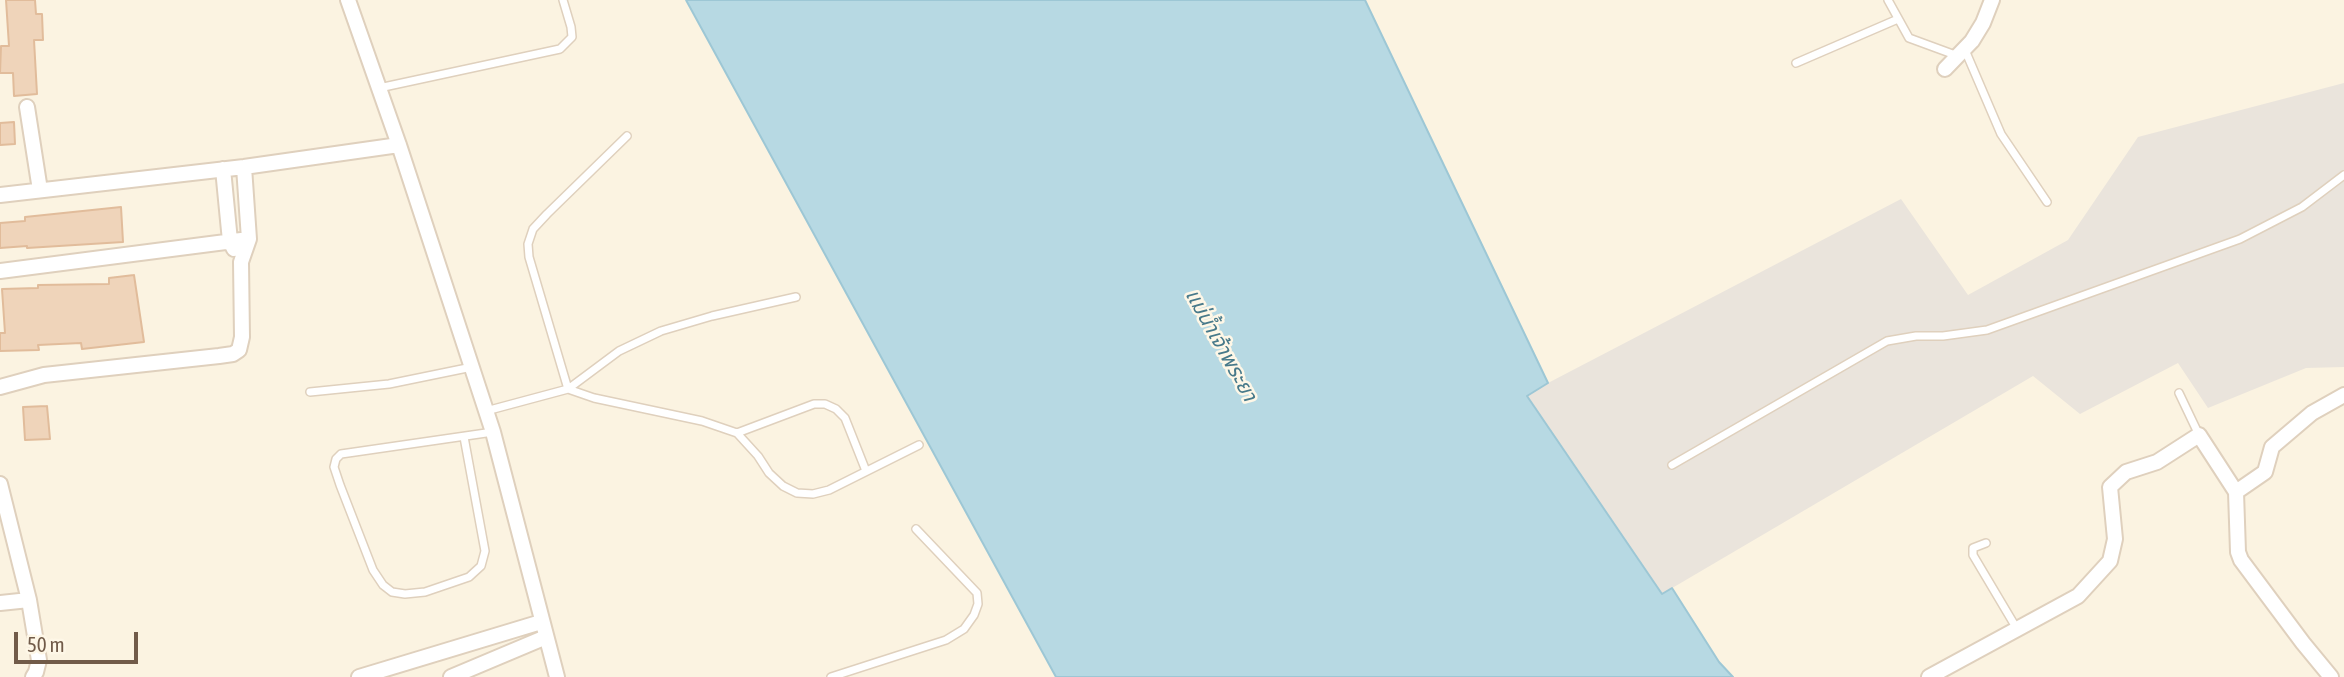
<!DOCTYPE html>
<html>
<head>
<meta charset="utf-8">
<style>
	body { margin:0 }
	#map { position:relative; width:2344px; height:677px; overflow:hidden; background:#fbf3e1; font-family:"Asap Condensed",sans-serif }
	canvas { display:block }
	.scale { position:absolute; left:14px; top:632px; width:124px; height:32px; box-sizing:border-box; border:4px solid #715b49; border-top:0; padding-left:9px; font-size:21px; line-height:24px; white-space:nowrap; color:#715b49; -webkit-text-stroke:5px #fef7e7; paint-order:stroke }
</style>
</head>
<body>
<div id="map">
<canvas width="2344" height="677"></canvas>
<div class="scale">50 m</div>
</div>
<script>
const ctx = document.querySelector('canvas').getContext('2d');
ctx.lineJoin = 'round';
function paint(path, color) {
  ctx.fillStyle = color;
  ctx.fill(path, 'evenodd');
}
function shape(rows) {
  const path = new Path2D();
  for (const r of rows) {
    path.moveTo(r[0], r[1]);
    for (let i = 2; i < r.length; i += 2) path.lineTo(r[i], r[i + 1]);
  }
  return path;
}
function stroke(path, color, width, dash) {
  ctx.strokeStyle = color;
  ctx.lineWidth = width;
  ctx.lineCap = dash ? 'butt' : 'round';
  ctx.setLineDash(dash || []);
  ctx.stroke(path);
}
function drawText(font, color, halo, rows, align = 'center') {
  ctx.font = font + ' "Asap Condensed","Noto Sans Thai",sans-serif';
  ctx.lineWidth = 5;
  ctx.setLineDash([]);
  ctx.textBaseline = 'middle';
  ctx.strokeStyle = halo;
  ctx.fillStyle = color;
  for (const [text, x, y, turn = 0] of rows) {
    ctx.save();
    ctx.translate(x, y);
    ctx.rotate((+turn || 0) * Math.PI / 180);
    ctx.textAlign = isNaN(turn) ? turn : align;
    if (halo) ctx.strokeText(text, 0, 0);
    ctx.fillText(text, 0, 0);
    ctx.restore();
  }
}
const industrial = shape([
	[2344,83,2344,367,2306,368,2208,408,2178,363,2080,414,2033,376,1662,594,1527,396,1548,383,1901,199,1968,295,2068,240,2138,137]
]);
const water = shape([
	[686,0,1365,0,1548,383,1527,396,1662,594,1672,588,1719,662,1733,677,1056,677,686,0]
]);
const building = shape([
	[6,0,35,0,36,14,42,14,43,40,34,40,37,94,14,96,13,73,0,73,1,46,9,46,6,0],
	[14,122,15,144,0,145,0,123,14,122],
	[121,207,123,242,27,248,27,246,0,248,0,223,25,221,25,217,121,207],
	[134,275,144,342,82,349,81,343,38,345,39,350,0,351,0,333,5,333,2,289,38,288,38,285,109,284,109,278,134,275],
	[47,406,50,439,25,440,23,407,47,406]
]);
const service = shape([
	[1888,0,1909,38,1958,56],
	[1965,50,2001,134,2047,202],
	[1796,63,1898,19],
	[379,88,560,49,572,37,571,27,563,0],
	[627,136,547,214,533,229,528,244,529,257,568,389,594,398,702,421,737,433,814,404,825,404,836,409,845,418,866,471],
	[310,392,389,384,472,367],
	[2179,393,2199,435],
	[486,411,568,389,619,351,661,331,712,316,796,297],
	[737,433,758,456,769,473,783,486,797,493,813,494,829,490,919,445],
	[464,437,485,551,481,566,469,577,425,592,405,594,392,592,383,585,373,570,340,485,334,467,336,459,341,454,355,452,493,432],
	[1672,465,1887,341,1916,336,1943,336,1987,330,2240,239,2302,207,2344,175],
	[1986,543,1973,548,1973,555,2017,629],
	[831,677,946,640,964,629,974,615,978,604,977,593,916,529]
]);
const minor = shape([
	[348,0,399,145,493,432,557,677],
	[1945,69,1972,41,1983,23,1992,0],
	[27,107,40,190],
	[223,169,230,241,234,249],
	[0,195,244,167,399,145],
	[0,271,249,239],
	[0,387,44,375,219,356,233,354,239,350,242,337,241,262,249,239,244,167],
	[0,484,29,600,39,660,36,672,33,677],
	[2236,492,2265,472,2272,447,2312,413,2344,395],
	[0,603,29,600],
	[359,677,541,622],
	[451,677,546,637],
	[1929,677,2078,596,2110,561,2115,539,2110,487,2126,472,2157,462,2199,435,2236,492,2238,552,2241,560,2303,643,2331,677]
]);
const waterNames = [
	["แม่น้ำเจ้าพระยา",1221,345,61]
];
paint(industrial, '#eae4dc');
paint(water, '#b7d9e3');
stroke(water, '#9dc7d5', 2);
paint(building, '#efd4ba');
stroke(building, '#e1bc9b', 2);
stroke(service, '#dfd0bd', 10);
stroke(minor, '#dfd0bd', 18);
stroke(service, '#fff', 7);
stroke(minor, '#fff', 14);
drawText('italic 21px', '#47798a', '#fef7e7', waterNames);
</script>
</body>
</html>
